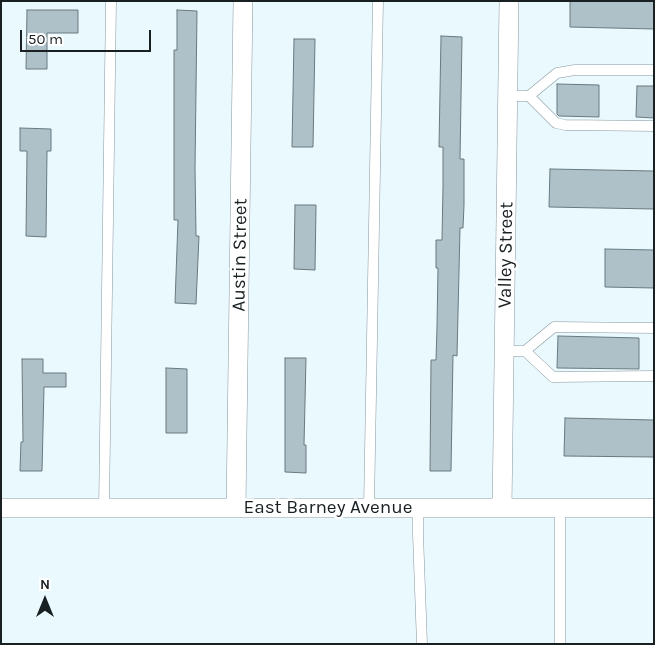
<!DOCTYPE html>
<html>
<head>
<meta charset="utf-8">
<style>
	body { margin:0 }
	#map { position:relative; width:655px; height:645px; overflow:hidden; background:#e9f9fe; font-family:Karla,sans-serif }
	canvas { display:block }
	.frame { position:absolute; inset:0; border:2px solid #192022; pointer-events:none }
	.north { position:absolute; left:20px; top:575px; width:50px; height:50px; -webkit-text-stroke:4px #fff; paint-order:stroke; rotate:0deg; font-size:14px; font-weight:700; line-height:20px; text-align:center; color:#192022 }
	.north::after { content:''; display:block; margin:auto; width:18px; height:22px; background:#192022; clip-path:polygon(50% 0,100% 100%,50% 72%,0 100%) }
	.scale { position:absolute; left:20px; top:30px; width:131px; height:22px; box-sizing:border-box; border:2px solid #192022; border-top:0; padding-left:6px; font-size:15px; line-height:18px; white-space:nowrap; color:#192022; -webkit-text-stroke:4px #fff; paint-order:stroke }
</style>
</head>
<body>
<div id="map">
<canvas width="655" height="645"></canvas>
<div class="frame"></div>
<div class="north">N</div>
<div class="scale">50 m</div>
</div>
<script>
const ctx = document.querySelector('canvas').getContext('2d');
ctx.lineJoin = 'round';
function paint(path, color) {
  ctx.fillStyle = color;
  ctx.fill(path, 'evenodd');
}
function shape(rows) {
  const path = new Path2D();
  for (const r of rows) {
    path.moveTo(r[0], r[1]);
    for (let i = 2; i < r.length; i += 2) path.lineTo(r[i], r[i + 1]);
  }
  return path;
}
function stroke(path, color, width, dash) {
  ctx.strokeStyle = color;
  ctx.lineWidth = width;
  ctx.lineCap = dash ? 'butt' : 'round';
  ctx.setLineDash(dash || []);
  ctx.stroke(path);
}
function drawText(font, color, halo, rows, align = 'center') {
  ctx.font = font + ' Karla,sans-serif';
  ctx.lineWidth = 5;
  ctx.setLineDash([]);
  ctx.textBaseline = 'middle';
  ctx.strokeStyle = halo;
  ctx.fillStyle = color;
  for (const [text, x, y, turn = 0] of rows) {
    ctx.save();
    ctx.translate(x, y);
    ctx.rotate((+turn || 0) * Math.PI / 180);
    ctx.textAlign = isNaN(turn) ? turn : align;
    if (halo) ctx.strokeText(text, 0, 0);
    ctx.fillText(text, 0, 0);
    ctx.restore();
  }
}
const building = shape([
	[570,1,654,1,654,29,570,27,570,1],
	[27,10,78,10,78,33,47,33,47,69,26,69,27,10],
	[177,10,197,11,195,168,196,236,199,236,196,304,175,303,178,220,174,220,174,50,177,50,177,10],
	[441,36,462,37,460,159,464,159,464,205,463,228,460,228,457,356,453,355,451,471,430,471,431,360,436,360,437,327,438,268,436,268,436,240,442,240,443,186,443,147,439,147,441,36],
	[294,39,315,39,313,147,292,147,294,39],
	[557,84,599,85,599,117,559,116,557,114,557,84],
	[637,86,654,86,654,118,636,117,637,86],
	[20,128,51,129,51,151,47,151,46,237,26,236,27,151,20,151,20,128],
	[550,169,654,171,654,209,549,207,550,169],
	[295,205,316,205,315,270,294,269,295,205],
	[605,249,654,250,654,288,605,287,605,249],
	[558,336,639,338,639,369,557,368,558,336],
	[285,358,306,358,304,445,306,445,306,473,285,472,285,358],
	[22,359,43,359,43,373,66,373,66,387,44,387,42,471,20,471,21,442,23,442,22,359],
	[166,368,187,369,187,433,166,433,166,368],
	[565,418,654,420,654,457,564,456,565,418]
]);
const lane = shape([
	[508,96,529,96,557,73,575,70,654,70],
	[529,96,556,123,565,125,654,126],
	[504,351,525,351,554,327,654,328],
	[525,351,553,377,654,376],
	[369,507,378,1],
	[418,507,418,534,422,644],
	[560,507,560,644],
	[104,508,111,1]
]);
const street = shape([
	[1,508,654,508],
	[236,508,243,1],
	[502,508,509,1]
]);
const streetNames = [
	["Austin Street",240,255,-89],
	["Valley Street",506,255,-89],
	["East Barney Avenue",328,508]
];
paint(building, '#afc1c8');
stroke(building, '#68797f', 1);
stroke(lane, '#86979e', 11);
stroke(street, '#86979e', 20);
stroke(lane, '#fff', 10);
stroke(street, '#fff', 19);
drawText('19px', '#192022', '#fff', streetNames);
</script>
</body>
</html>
